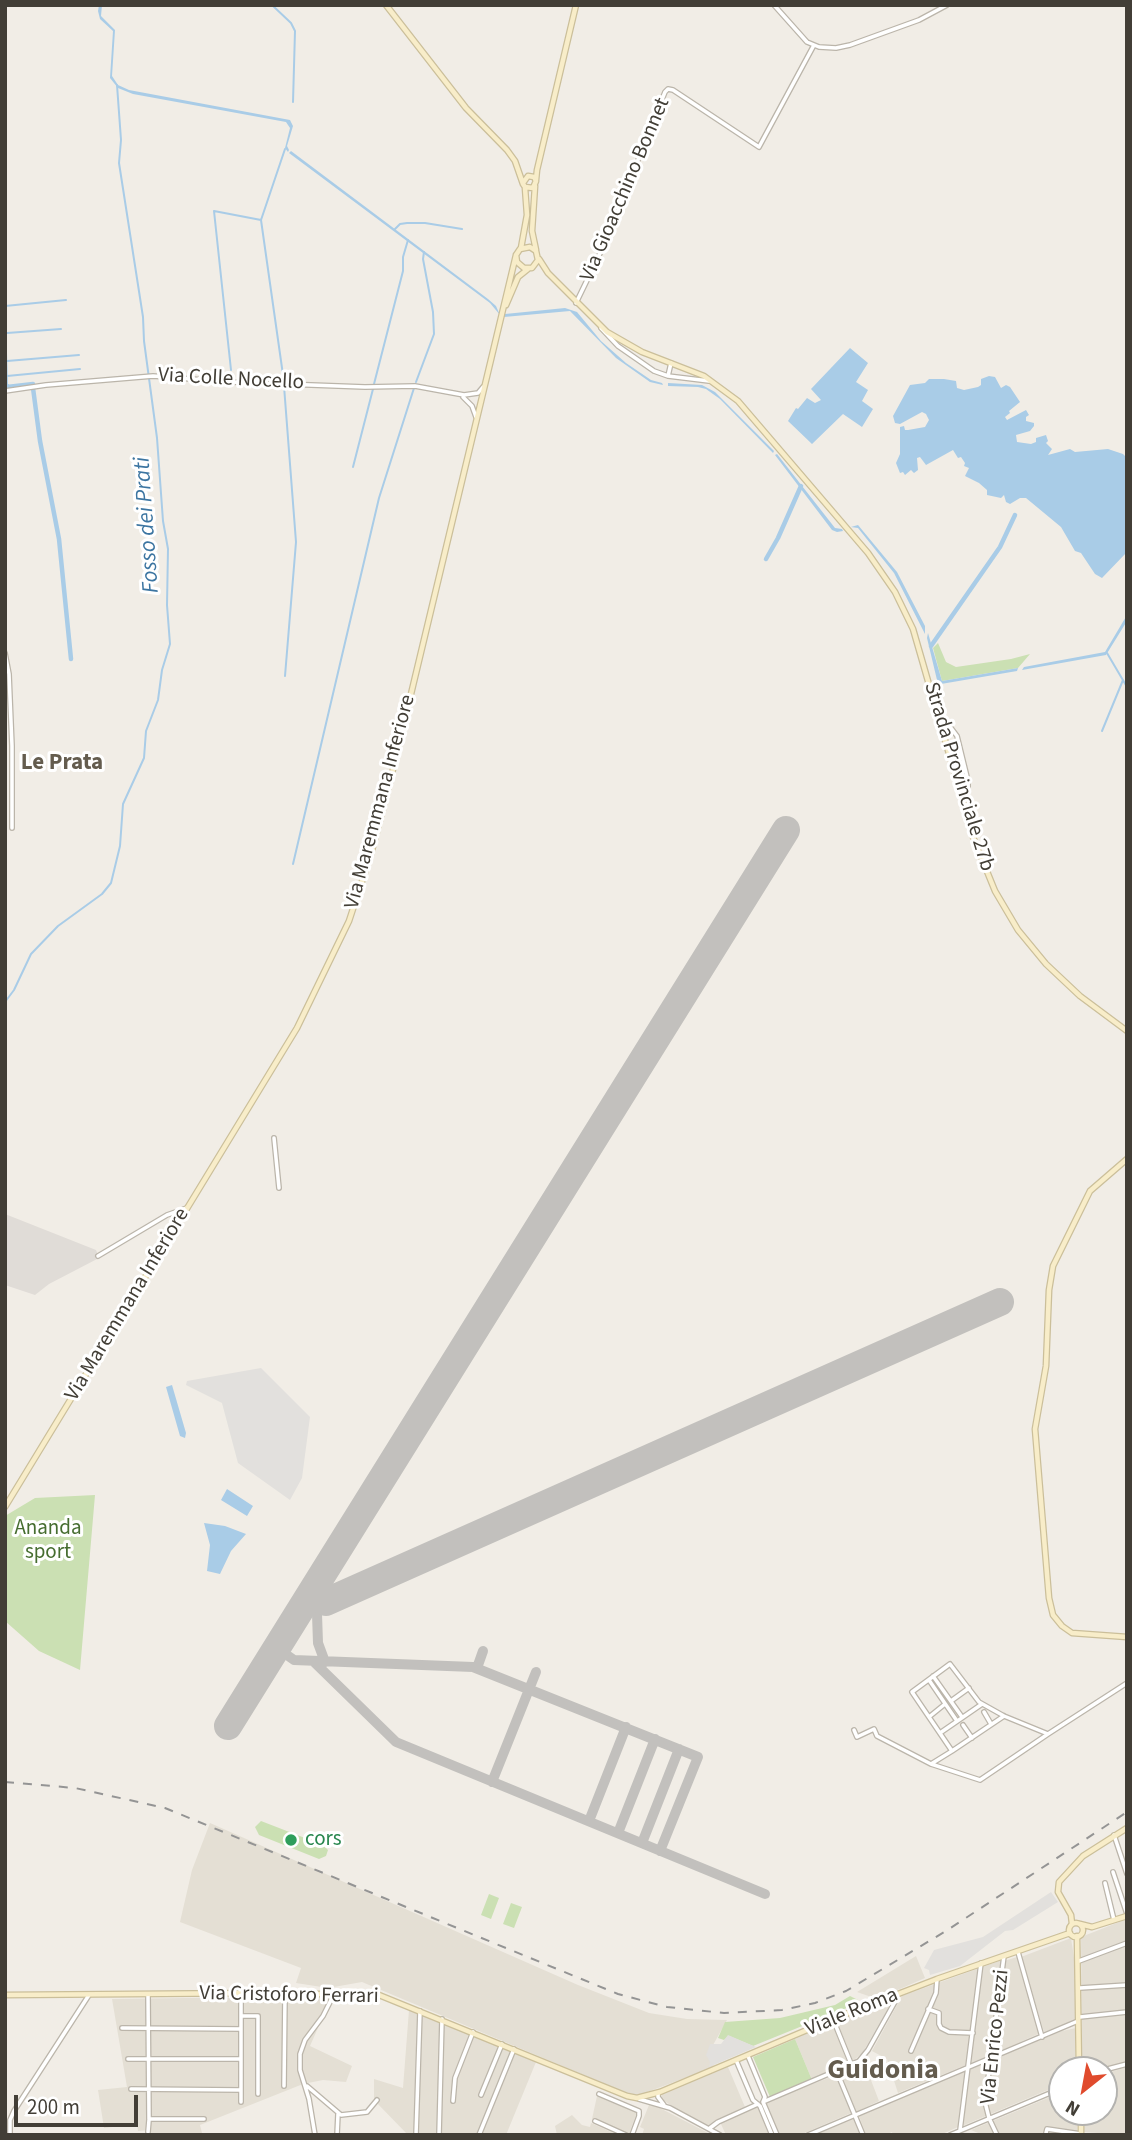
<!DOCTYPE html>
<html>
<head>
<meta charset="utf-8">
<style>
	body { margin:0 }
	#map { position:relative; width:1132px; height:2140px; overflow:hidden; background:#f1ede6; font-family:"Source Sans 3",sans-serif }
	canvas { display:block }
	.frame { position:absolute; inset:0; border:7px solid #423e36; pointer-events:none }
	.north { position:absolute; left:1048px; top:2056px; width:70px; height:70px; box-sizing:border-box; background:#fff; border:2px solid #b3b2af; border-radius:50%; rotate:211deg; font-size:19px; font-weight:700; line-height:28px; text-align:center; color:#423e36 }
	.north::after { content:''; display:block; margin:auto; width:24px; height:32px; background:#e04b2d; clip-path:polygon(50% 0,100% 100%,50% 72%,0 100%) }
	.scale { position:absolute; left:14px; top:2095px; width:124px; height:32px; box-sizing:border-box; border:4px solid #423e36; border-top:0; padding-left:9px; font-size:21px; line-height:24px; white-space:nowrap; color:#423e36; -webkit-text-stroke:5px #fff; paint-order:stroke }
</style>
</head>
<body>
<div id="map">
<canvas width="1132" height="2140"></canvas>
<div class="frame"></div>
<div class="north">N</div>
<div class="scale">200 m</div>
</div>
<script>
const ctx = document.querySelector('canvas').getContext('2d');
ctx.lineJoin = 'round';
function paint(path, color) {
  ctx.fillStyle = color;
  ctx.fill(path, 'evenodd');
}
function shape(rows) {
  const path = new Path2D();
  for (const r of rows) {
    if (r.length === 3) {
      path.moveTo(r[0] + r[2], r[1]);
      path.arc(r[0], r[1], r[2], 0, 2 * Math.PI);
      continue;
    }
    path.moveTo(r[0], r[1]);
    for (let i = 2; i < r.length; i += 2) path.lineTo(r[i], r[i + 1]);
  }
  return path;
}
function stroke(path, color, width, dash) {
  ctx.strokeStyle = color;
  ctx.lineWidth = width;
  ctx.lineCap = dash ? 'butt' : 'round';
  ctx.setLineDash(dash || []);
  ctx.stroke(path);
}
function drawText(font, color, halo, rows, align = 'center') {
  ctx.font = font + ' "Source Sans 3",sans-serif';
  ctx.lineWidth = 6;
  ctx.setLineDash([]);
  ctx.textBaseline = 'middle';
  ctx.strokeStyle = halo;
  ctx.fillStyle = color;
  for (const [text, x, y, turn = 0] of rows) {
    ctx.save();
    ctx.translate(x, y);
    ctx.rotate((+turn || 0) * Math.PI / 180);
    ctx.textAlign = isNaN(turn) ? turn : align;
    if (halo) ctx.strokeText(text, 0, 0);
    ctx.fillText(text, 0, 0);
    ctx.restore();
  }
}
const residential = shape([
	[210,1823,578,1985,649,2013,687,2019,727,2020,708,2054,714,2067,642,2094,629,2094,362,1982,328,1988,296,1983,301,1968,180,1922,192,1870],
	[1127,1919,1127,2062,1102,2070,1082,2070,1081,1937],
	[1071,1938,1075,1964,1076,2020,1044,2032,1021,1957],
	[916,1956,925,1978,877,1999,857,1992],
	[1017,1957,1039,2031,1038,2034,998,2052,995,2051,1004,1961],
	[999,1961,1001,1961,990,2055,898,2093,887,2059,872,2051,902,1996],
	[332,1996,310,2046,352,2066,346,2082,323,2080,303,2084,200,2125,202,2133,150,2134,150,2130,138,2131,137,2124,104,2128,98,2090,127,2087,112,1999],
	[888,2001,891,2003,863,2052,853,2061,837,2022],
	[409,2010,536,2062,506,2135,408,2135,374,2100,374,2079,403,2088],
	[832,2022,848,2064,812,2080,795,2039],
	[1076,2028,1075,2070,1062,2070,1062,2084,962,2126,969,2069,1062,2031],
	[864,2062,879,2101,856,2112,841,2073],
	[728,2067,745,2107,716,2120,709,2126,698,2122,661,2099,662,2095],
	[1127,2067,1127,2135,1083,2132,1084,2112,1104,2112,1104,2074],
	[965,2071,958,2127,940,2135,893,2135,892,2132,885,2135,866,2135,859,2116],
	[836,2075,851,2113,800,2135,779,2135,766,2102],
	[1062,2092,1062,2112,1077,2112,1077,2135,983,2135,971,2130],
	[597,2096,637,2112,629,2134,592,2119],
	[649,2105,656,2106,712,2135,642,2135,644,2129,640,2127],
	[757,2106,769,2135,726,2135,720,2122],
	[572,2115,582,2125,590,2127,591,2123,618,2135,557,2135,555,2126],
	[854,2119,860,2135,814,2135]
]);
const industrial = shape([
	[5,1214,96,1250,99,1258,49,1284,35,1295,5,1285]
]);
const green = shape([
	[938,643,946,662,956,667,1011,659,1030,654,1018,668,942,681,933,648],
	[95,1495,80,1670,39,1651,5,1621,5,1516,35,1498],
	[261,1821,323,1845,328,1850,326,1856,319,1859,259,1835,255,1827],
	[489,1894,499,1898,491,1919,481,1915],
	[511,1903,522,1907,514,1928,503,1924],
	[850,1996,858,2000,859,2003,753,2046,729,2036,724,2040,718,2038,725,2022,780,2018,835,2005],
	[795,2039,812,2080,770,2097,753,2057]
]);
const parking = shape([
	[261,1368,310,1417,302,1478,290,1500,238,1463,222,1403,186,1385,187,1381],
	[1051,1892,1058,1902,1013,1930,1005,1931,960,1966,930,1975,929,1970,924,1968,934,1950,983,1937],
	[728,2035,756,2047,709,2067,710,2062,706,2055,710,2044,721,2044]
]);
const water = shape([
	[99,5,102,5,101,16,115,30,112,76,118,85,129,90,290,120,293,126,287,146,289,150,288,152,285,148,290,128,286,122,133,94,118,88,110,78,113,31,100,19,98,11],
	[291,151,488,299,496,306,500,315,490,303,289,153],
	[565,308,577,312,601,341,626,363,651,380,662,383,663,385,650,382,616,358,570,311,504,317,505,314],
	[850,348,868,363,856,382,868,390,862,401,873,409,862,427,843,414,812,444,788,421,796,408,798,409,807,398,815,403,821,400,811,389],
	[989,376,995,377,1001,388,1006,385,1010,387,1020,402,1009,411,1010,413,1005,417,1007,420,1026,410,1029,415,1026,417,1026,421,1034,423,1034,426,1030,431,1016,435,1017,442,1031,444,1036,442,1036,438,1046,435,1048,441,1046,443,1052,449,1048,455,1070,449,1075,452,1108,449,1123,454,1127,458,1127,552,1102,578,1095,574,1081,553,1075,551,1061,527,1026,498,1020,498,1010,504,1006,502,1004,495,1001,498,987,495,987,490,979,483,965,476,969,468,964,466,965,463,961,457,958,458,953,450,926,465,920,457,917,458,918,470,914,473,911,470,905,475,903,472,900,473,896,463,900,454,900,427,904,426,905,430,908,430,925,427,929,420,926,414,922,412,900,424,895,423,893,416,910,385,925,383,929,379,944,379,956,381,957,388,964,390,978,387,981,385,981,379],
	[668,383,702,385,715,392,774,451,773,453,720,399,706,389,698,387,668,386],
	[777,454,835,528,842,529,843,531,837,532,832,530,775,455],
	[858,525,897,572,925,626,925,634,894,573,858,528,851,527],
	[1127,615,1127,621,1106,655,1022,670,1024,667,1105,652],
	[928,633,942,681,1018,668,1017,671,941,684,937,680,927,638],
	[172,1385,186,1433,185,1438,180,1436,166,1387],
	[227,1489,253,1506,247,1516,221,1500],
	[204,1523,225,1526,246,1534,231,1551,220,1574,207,1571,210,1545]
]);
const stream = shape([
	[272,5,291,23,295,31,293,102],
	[395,229,400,224,407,223,425,223,462,229],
	[5,306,66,300],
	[5,319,7,386],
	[7,333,61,329],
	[7,361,79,355],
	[231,370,214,211,261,220],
	[7,376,80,369],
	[284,382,261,220,285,149],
	[416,382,434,334,433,312,423,259,424,252],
	[374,384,403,271,403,257,408,240],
	[284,386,296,542,285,676],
	[353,467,373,389],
	[1107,653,1127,687],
	[1102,731,1123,680],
	[293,864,379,498,414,388],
	[5,1002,14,990,31,954,58,926,102,894,111,883,120,846,123,804,144,758,146,731,158,700,162,670,170,644,167,605,168,549,163,521,157,438,144,341,143,317,119,163,121,140,117,85]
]);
const canal = shape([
	[7,386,7,387,33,384],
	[33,388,40,441,59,539,71,659],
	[766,559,778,538,801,486],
	[931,646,1000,547,1015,515]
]);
const taxiway = shape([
	[277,1648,294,1660,473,1667,698,1757,660,1851],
	[313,1661,396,1742,765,1894],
	[325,1662,318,1643,317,1614,326,1602],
	[477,1668,483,1651],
	[492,1782,536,1672],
	[589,1821,626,1727],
	[618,1833,655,1739],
	[642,1843,679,1749]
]);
const runway = shape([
	[326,1602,1000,1302],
	[228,1726,786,830]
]);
const street = shape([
	[774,5,807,42,819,47,836,48,850,45,919,20,947,5],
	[576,303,605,243,665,92,668,89,673,90,759,147,814,45],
	[601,328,618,346,654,371,668,376,709,381],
	[668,376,671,363],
	[5,391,46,385,153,376,230,382,365,387,415,386,464,395,478,393,483,387],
	[463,397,472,406,476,417],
	[5,653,9,674,12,746,12,828],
	[942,729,951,728,957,736,968,781,968,787,960,792],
	[274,1138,279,1188],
	[98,1256,167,1215,187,1208],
	[933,1676,962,1717],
	[929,1680,957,1721],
	[951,1701,969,1688],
	[984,1712,991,1724],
	[929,1717,945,1704],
	[963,1725,972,1738],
	[854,1730,857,1737,874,1729,877,1736,931,1764],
	[940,1733,982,1704],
	[1048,1734,980,1780,931,1764,952,1751,912,1692,950,1664,979,1702,1004,1716,1048,1734,1127,1683],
	[952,1751,1004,1716],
	[1114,1835,1127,1874],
	[1113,1872,1127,1914],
	[1105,1883,1114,1920],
	[1018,1952,1042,2037],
	[1079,1961,1127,1943],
	[1080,1988,1127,1985],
	[148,1994,149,2119,204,2119],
	[928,2009,939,2013,939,2024,941,2028,949,2032,973,2033],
	[241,2016,258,2016,258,2094],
	[1080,2017,1127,2012],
	[833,2019,852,2066],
	[122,2028,241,2029],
	[911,2051,936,1993,937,1979],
	[748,2056,765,2097,763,2102,777,2135],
	[128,2059,241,2059],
	[736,2060,753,2100,760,2106,772,2135],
	[1104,2070,1127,2064],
	[837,2072,863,2135],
	[284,2086,285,1994],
	[307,2086,341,2115,367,2112,377,2100],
	[131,2089,241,2090],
	[658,2093,658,2097,664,2105],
	[599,2094,639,2111,639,2116,632,2135],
	[481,2095,502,2044],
	[639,2099,670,2108,720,2135],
	[453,2101,455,2078,473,2032],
	[241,2102,241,1994],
	[763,2102,859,2061,868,2050,896,2000,896,1995],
	[595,2121,626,2135],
	[710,2128,718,2122,758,2104],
	[960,2130,981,1963],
	[148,2132,149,2120],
	[1046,2133,1047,2129,1081,2134],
	[10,2135,10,2120,14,2111,89,1995],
	[315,2135,309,2099,300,2070,300,2054,305,2040,323,2016,334,1994],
	[337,2135,338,2114],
	[416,2135,420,2011],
	[439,2135,442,2019],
	[479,2135,514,2049],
	[808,2135,1078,2021],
	[950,2135,1062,2088],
	[997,2135,989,2118,985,2102,1004,1956]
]);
const secondary = shape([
	[386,5,466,108,507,150,515,161,523,184,525,187,533,188,536,181,534,177,528,176,523,183],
	[536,180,537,170,576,5],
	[535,186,532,231,536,250],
	[521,248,527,215,525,188],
	[539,259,548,273,607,332,642,352,704,376,738,401,868,553,895,592,913,629,973,837,995,891,1018,930,1046,964,1080,996,1127,1031],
	[506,305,518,277,528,269],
	[1127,1159,1090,1191,1053,1266,1049,1290,1046,1366,1035,1429,1049,1598,1053,1615,1062,1626,1072,1633,1127,1637],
	[5,1507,297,1028,349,921,371,854,389,786,516,255,520,249,530,247,536,251,538,260,532,268,524,268,517,262,516,255],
	[1076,1930,7],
	[1072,1924,1071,1915,1058,1892,1059,1882,1083,1856,1127,1828],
	[1080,1924,1092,1927,1127,1916],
	[1077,1936,1079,2070],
	[5,1995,258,1993,379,1995,627,2096,637,2098,660,2092,833,2019,937,1979,1070,1933],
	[1081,2112,1081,2135]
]);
const rail = shape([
	[5,1782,75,1788,165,1808,618,1994,667,2007,724,2013,782,2010,815,2003,846,1991,946,1931,1127,1812]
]);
const markers = [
	[291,1840,7,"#2e9e5b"]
];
const streetNames = [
	["Via Gioacchino Bonnet",626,190,-67],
	["Via Colle Nocello",231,380,3],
	["Strada Provinciale 27b",958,777,73],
	["Via Maremmana Inferiore",381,802,-75],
	["Via Maremmana Inferiore",128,1305,-59],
	["Via Cristoforo Ferrari",289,1996,1],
	["Viale Roma",852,2013,-22],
	["Via Enrico Pezzi",996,2037,-84]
];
const parkNames = [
	["Ananda",48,1529],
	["sport",48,1553]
];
const leisureNames = [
	["cors",305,1840]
];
const waterNames = [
	["Fosso dei Prati",148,525,-94]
];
const neighbourhoodNames = [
	["Le Prata",62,764]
];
const districtNames = [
	["Guidonia",883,2072]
];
paint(residential, '#e4dfd4');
paint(industrial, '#e0dcd7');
paint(green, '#cbe0b3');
paint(parking, '#e2e0dd');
paint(water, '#a9cce7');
stroke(stream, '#a9cce7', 2);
stroke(canal, '#a9cce7', 4.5);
stroke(taxiway, '#c2c0bd', 10);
stroke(runway, '#c2c0bd', 28);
stroke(street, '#bbb5aa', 6);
stroke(secondary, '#cbbf9a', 7);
stroke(street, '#fff', 3.5);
stroke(secondary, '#f8edc9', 4.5);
stroke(rail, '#949494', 2, [9, 9]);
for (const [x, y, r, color] of markers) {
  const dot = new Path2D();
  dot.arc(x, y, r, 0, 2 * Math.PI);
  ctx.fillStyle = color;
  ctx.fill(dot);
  stroke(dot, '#fff', 2.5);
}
drawText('21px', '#423e36', '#fff', streetNames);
drawText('21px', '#466d30', '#fff', parkNames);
drawText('21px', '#27864d', '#fff', leisureNames, 'left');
drawText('italic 23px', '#3c75a1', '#fff', waterNames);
drawText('bold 23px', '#645c4e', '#fff', neighbourhoodNames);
drawText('bold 28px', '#645c4e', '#fff', districtNames);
</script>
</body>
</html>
